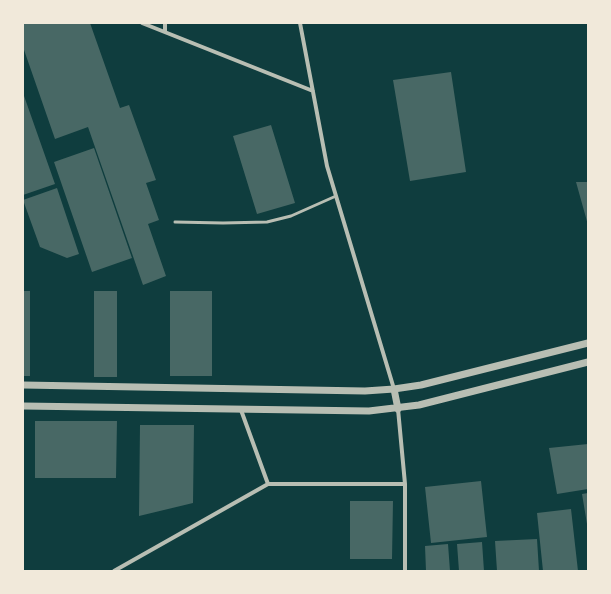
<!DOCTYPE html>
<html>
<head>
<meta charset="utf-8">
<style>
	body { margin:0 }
	#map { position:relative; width:611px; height:594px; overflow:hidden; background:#0f3d3e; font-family:Manrope,sans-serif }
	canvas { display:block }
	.frame { position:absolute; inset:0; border:24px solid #f1e9da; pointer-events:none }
</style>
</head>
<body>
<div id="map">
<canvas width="611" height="594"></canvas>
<div class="frame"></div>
</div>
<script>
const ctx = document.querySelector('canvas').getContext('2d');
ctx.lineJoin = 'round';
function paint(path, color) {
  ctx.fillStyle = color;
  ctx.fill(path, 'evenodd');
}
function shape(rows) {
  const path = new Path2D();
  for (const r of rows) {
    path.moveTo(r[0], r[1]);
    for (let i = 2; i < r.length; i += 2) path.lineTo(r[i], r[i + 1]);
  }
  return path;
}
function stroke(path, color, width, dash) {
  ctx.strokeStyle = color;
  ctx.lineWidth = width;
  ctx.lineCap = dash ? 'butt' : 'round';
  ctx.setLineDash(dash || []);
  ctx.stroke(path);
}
const building = shape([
	[23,23,90,23,120,108,129,105,156,180,146,183,159,220,148,224,166,276,143,285,88,127,55,139,23,47],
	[451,72,466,172,410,181,393,80],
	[23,93,55,184,23,195],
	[271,125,295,203,257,214,233,136],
	[94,148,132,258,92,272,54,162],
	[576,182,588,182,588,225],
	[57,188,79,254,67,258,40,247,23,200],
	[23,291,30,291,30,376,23,376],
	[94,291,117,291,117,377,94,377],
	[170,291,212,291,212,376,170,376],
	[35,421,117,421,116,478,35,478],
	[140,425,194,425,193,503,139,516],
	[588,444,588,489,557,494,549,448],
	[481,481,487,537,431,543,425,487],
	[588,493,588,523,587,524,582,494],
	[350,501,393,501,392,559,350,559],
	[571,509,578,571,543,571,537,513],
	[537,539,539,571,497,571,495,541],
	[482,542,484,571,459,571,457,544],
	[448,544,450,571,426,571,425,546]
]);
const service = shape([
	[175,222,223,223,267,222,291,216,336,196]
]);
const minor = shape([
	[142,23,313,91],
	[300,23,327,166,394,389],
	[165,32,165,23],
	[398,409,405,484,405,571],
	[241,410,268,484],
	[114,571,268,484,405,484]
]);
const tertiary = shape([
	[23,385,365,391,394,389,421,385,588,343],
	[394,389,398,409],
	[23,406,369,411,419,405,588,362]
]);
paint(building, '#486865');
stroke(service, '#b8beb3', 3);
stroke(minor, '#b8beb3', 4);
stroke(tertiary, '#b8beb3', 7);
</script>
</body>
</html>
